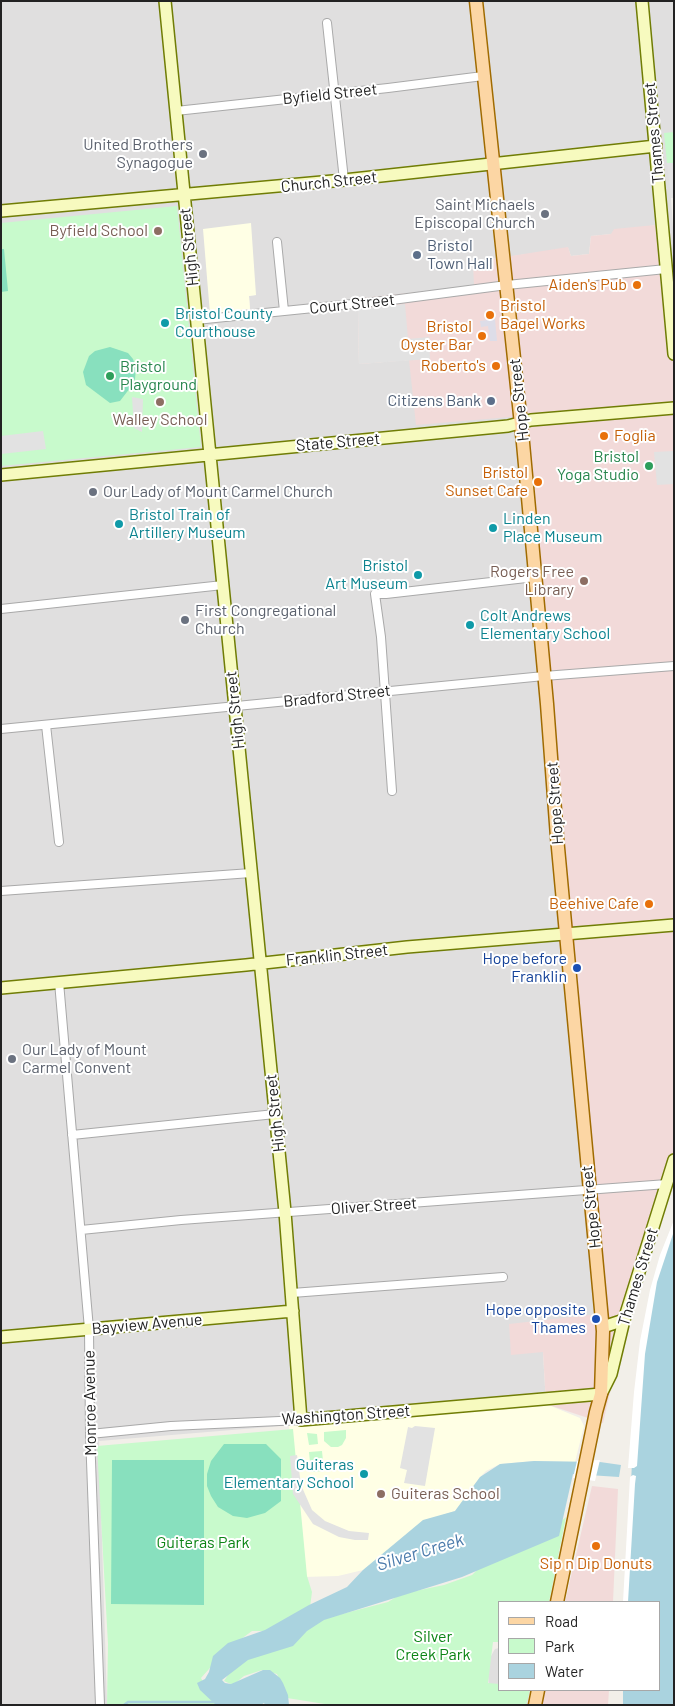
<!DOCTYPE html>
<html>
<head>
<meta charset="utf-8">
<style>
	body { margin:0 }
	#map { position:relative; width:675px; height:1706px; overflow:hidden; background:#f2efe9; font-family:Barlow,sans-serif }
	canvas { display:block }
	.frame { position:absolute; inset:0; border:2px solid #222; pointer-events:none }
	.legend { position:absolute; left:498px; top:1601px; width:162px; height:90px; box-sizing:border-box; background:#fff; border:1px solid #a7a7a7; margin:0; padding:6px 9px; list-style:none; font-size:15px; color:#222 }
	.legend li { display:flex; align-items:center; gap:10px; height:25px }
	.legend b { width:25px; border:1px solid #a7a7a7 }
</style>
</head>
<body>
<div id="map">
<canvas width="675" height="1706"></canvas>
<div class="frame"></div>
<ul class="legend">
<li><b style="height:6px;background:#fcd6a4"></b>Road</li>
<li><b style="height:14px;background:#c8facc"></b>Park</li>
<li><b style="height:14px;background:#aad3df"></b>Water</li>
</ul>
</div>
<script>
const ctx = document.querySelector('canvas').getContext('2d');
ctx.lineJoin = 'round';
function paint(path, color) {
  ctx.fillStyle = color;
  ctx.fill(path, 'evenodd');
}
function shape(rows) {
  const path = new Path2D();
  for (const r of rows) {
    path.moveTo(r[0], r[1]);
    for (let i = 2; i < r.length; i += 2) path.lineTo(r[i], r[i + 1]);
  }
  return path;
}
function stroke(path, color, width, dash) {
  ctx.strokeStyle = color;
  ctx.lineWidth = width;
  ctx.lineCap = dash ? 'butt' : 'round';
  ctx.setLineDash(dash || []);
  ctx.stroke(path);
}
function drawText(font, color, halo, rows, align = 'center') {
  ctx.font = font + ' Barlow,sans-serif';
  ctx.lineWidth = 4;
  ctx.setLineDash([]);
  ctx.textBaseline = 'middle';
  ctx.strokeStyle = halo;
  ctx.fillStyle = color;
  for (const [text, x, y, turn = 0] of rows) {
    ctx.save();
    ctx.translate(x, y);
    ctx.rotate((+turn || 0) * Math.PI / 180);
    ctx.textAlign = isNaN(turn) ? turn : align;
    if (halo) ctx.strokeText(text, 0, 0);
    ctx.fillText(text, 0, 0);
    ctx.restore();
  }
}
const residential = shape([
	[1,1,674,1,674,198,671,198,674,242,674,286,663,288,655,225,612,234,591,236,589,254,571,256,568,248,473,262,475,286,353,299,358,309,359,364,409,360,522,415,608,1313,543,1352,546,1404,99,1441,107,1705,1,1705],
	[203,229,256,295,249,296,250,309],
	[499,1648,499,1690,530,1690,527,1705,509,1705,489,1689,488,1673,491,1656,495,1649]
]);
const commercial = shape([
	[655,225,663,288,674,286,674,1160,613,1380,603,1423,546,1404,543,1352,511,1355,509,1324,608,1313,522,416,416,425,409,360,359,364,358,309,352,299,474,286,473,262,568,247,571,256,589,254,591,236,611,234,614,229],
	[592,1486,618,1489,613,1602,565,1602],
	[545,1690,609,1690,608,1705,542,1705]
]);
const education = shape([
	[251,223,256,295,249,296,250,309,210,314,203,229],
	[546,1404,580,1418,584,1426,575,1462,534,1461,500,1464,486,1471,480,1477,455,1511,423,1521,363,1570,338,1576,303,1577,289,1426]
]);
const park = shape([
	[674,132,674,163,667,163,664,133],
	[177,206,201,447,1,466,1,223],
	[293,1429,307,1576,312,1592,310,1607,265,1631,252,1631,225,1651,201,1678,207,1689,227,1705,107,1705,108,1644,97,1446],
	[346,1430,346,1438,342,1445,338,1447,331,1447,324,1441,324,1432],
	[307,1433,317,1434,318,1444,309,1445],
	[322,1451,324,1471,311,1472,309,1452],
	[566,1517,549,1602,499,1602,499,1642,493,1642,488,1683,499,1684,499,1690,530,1690,526,1705,331,1705,287,1698,277,1674,262,1670,244,1676,233,1685,224,1681,234,1666,311,1622,388,1602,401,1594,444,1585,472,1575,482,1565,542,1539]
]);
const pitch = shape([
	[1,249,4,249,8,291,1,292],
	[110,347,128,353,133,359,136,368,135,379,130,388,120,401,110,403,86,385,83,372,89,356,95,351],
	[224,1444,266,1444,281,1459,281,1501,265,1513,247,1518,233,1516,218,1507,211,1496,207,1486,207,1474,211,1461],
	[112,1460,204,1460,204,1605,111,1604]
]);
const parking = shape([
	[667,163,674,163,674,198,671,198],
	[405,304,408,339,429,337,430,359,359,364,358,309],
	[132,397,143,399,142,432,134,428],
	[43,431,46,449,1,454,1,436],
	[673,451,674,484,657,485,654,452],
	[415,1426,435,1428,425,1486,404,1483,407,1470,400,1468,408,1427,412,1428],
	[297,1455,301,1485,312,1510,325,1521,349,1531,369,1533,368,1540,355,1540,339,1537,313,1524,293,1494,290,1456]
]);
const plaza = shape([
	[495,319,497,341,490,341,488,326,481,327,480,321]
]);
const water = shape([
	[674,1226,674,1705,623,1705,623,1690,659,1690,659,1602,626,1602,628,1548,635,1398,655,1276],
	[534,1461,600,1462,621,1465,619,1477,573,1474,559,1536,462,1577,324,1620,307,1631,293,1646,248,1660,222,1680,225,1683,231,1684,263,1670,270,1670,280,1678,283,1683,288,1695,289,1705,265,1705,264,1703,261,1705,216,1705,200,1690,197,1683,205,1679,209,1672,213,1656,228,1643,265,1630,309,1605,347,1587,363,1570,423,1520,455,1511,480,1477,500,1464]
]);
const pier = shape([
	[674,1220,674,1231,657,1282,645,1354,637,1466,634,1468,628,1468,634,1392,640,1341,650,1290,660,1255],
	[600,1460,595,1481,573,1478,577,1461],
	[633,1475,636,1476,635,1484,628,1602,623,1602,630,1477]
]);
const stream = shape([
	[124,1705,128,1702,214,1702]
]);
const street = shape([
	[327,23,344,180],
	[176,111,388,88,483,76],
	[277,242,284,311],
	[196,320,392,300,507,285,666,269],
	[1,609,223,585],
	[46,725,59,842],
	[1,729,544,676,674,666],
	[392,791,381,637,375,594,386,594,535,577],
	[1,891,251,873],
	[59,982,89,1329,90,1434,100,1705],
	[72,1135,275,1114],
	[81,1230,181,1220,667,1184],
	[292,1293,503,1277],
	[90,1434,171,1426,301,1420]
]);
const secondary = shape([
	[165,1,285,1212,301,1420,601,1394,611,1374,624,1320,674,1160],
	[642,1,674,354],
	[1,211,344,180,656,146],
	[1,475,508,426,531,420,674,408],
	[1,988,246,965,407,947,674,925],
	[603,1327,624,1320],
	[1,1337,293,1311]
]);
const primary = shape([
	[476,1,523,443,547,704,557,837,603,1331,601,1394,596,1412,557,1602],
	[535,1705,538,1690]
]);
const markers = [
	[203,154,5,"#6b7280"],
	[545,214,5,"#6b7280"],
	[158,231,5,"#8d6e63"],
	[417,255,5,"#5c6f8a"],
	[637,285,5,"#e8710a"],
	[490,315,5,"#e8710a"],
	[165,323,5,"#0f9aa8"],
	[482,336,5,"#e8710a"],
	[496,366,5,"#e8710a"],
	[110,376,5,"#2e9e5b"],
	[491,401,5,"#5c6f8a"],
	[160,402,5,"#8d6e63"],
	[604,436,5,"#e8710a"],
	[649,466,5,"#2e9e5b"],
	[538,482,5,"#e8710a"],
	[93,492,5,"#6b7280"],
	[119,524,5,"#0f9aa8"],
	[493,528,5,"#0f9aa8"],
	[418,575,5,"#0f9aa8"],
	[584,581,5,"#8d6e63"],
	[185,620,5,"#6b7280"],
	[470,625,5,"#0f9aa8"],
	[649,904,5,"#e8710a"],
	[577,968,5,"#1a4fb4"],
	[12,1059,5,"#6b7280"],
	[596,1319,5,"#1a4fb4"],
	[364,1474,5,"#0f9aa8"],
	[381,1494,5,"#8d6e63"],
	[596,1546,5,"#e8710a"]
];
const streetNames = [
	["Byfield Street",330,94,-6],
	["Thames Street",654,133,-95],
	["Church Street",329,182,-6],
	["High Street",189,247,-96],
	["Court Street",352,304,-6],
	["Hope Street",519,400,-96],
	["State Street",338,442,-5],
	["Bradford Street",337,696,-6],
	["High Street",235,710,-96],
	["Hope Street",555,803,-94],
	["Franklin Street",337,955,-6],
	["High Street",275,1113,-96],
	["Oliver Street",374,1206,-4],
	["Hope Street",591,1207,-96],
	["Thames Street",638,1277,-73],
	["Bayview Avenue",147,1324,-5],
	["Monroe Avenue",90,1403,-91],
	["Washington Street",346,1415,-4]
];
const worshipNames = [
	["United Brothers",193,145,"right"],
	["Synagogue",193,163,"right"],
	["Saint Michaels",535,205,"right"],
	["Episcopal Church",535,223,"right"],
	["Our Lady of Mount Carmel Church",103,492],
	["First Congregational",195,611],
	["Church",195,629],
	["Our Lady of Mount",22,1050],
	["Carmel Convent",22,1068]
];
const educationNames = [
	["Byfield School",148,231],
	["Walley School",160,420,"center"],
	["Rogers Free",574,572],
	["Library",574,590],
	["Guiteras School",391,1494,"left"]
];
const serviceNames = [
	["Bristol",427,246],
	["Town Hall",427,264],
	["Citizens Bank",481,401,"right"]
];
const foodNames = [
	["Aiden's Pub",627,285],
	["Bristol",500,306,"left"],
	["Bagel Works",500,324,"left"],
	["Bristol",472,327],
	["Oyster Bar",472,345],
	["Roberto's",486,366],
	["Foglia",614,436,"left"],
	["Bristol",528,473],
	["Sunset Cafe",528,491],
	["Beehive Cafe",639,904],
	["Sip n Dip Donuts",596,1564,"center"]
];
const cultureNames = [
	["Bristol County",175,314],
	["Courthouse",175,332],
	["Bristol Train of",129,515],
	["Artillery Museum",129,533],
	["Linden",503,519],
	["Place Museum",503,537],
	["Bristol",408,566,"right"],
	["Art Museum",408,584,"right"],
	["Colt Andrews",480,616],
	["Elementary School",480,634],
	["Guiteras",354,1465,"right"],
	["Elementary School",354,1483,"right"]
];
const leisureNames = [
	["Bristol",120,367],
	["Playground",120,385],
	["Bristol",639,457,"right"],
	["Yoga Studio",639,475,"right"]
];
const transitNames = [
	["Hope before",567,959],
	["Franklin",567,977],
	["Hope opposite",586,1310],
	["Thames",586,1328]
];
const parkNames = [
	["Guiteras Park",203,1543],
	["Silver",433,1637],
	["Creek Park",433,1655]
];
const waterNames = [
	["Silver Creek",420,1552,-17]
];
paint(residential, '#e0dfdf');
paint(commercial, '#f2dad9');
paint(education, '#ffffe5');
paint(park, '#c8facc');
paint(pitch, '#88e0be');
paint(parking, '#e2e2e2');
paint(plaza, '#dddde8');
paint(water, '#aad3df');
paint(pier, '#fff');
stroke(stream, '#aad3df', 2.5);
stroke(street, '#a9a9a9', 10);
stroke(secondary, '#707d05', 14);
stroke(primary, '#a06b00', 15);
stroke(street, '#fff', 8);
stroke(secondary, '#f7fabf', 11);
stroke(primary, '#fcd6a4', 12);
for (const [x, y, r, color] of markers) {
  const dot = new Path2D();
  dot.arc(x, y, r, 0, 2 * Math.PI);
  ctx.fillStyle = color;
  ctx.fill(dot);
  stroke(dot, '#fff', 2);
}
drawText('16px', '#222', '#fff', streetNames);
drawText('16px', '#5b616d', '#fff', worshipNames, 'left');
drawText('16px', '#785e54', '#fff', educationNames, 'right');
drawText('16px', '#4e5e75', '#fff', serviceNames, 'left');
drawText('16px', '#c56008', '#fff', foodNames, 'right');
drawText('16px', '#0d838f', '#fff', cultureNames, 'left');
drawText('16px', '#27864d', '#fff', leisureNames, 'left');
drawText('16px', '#164399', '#fff', transitNames, 'right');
drawText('16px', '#0c8416', '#fff', parkNames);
drawText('italic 18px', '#4a7aab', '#fff', waterNames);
</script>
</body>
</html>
